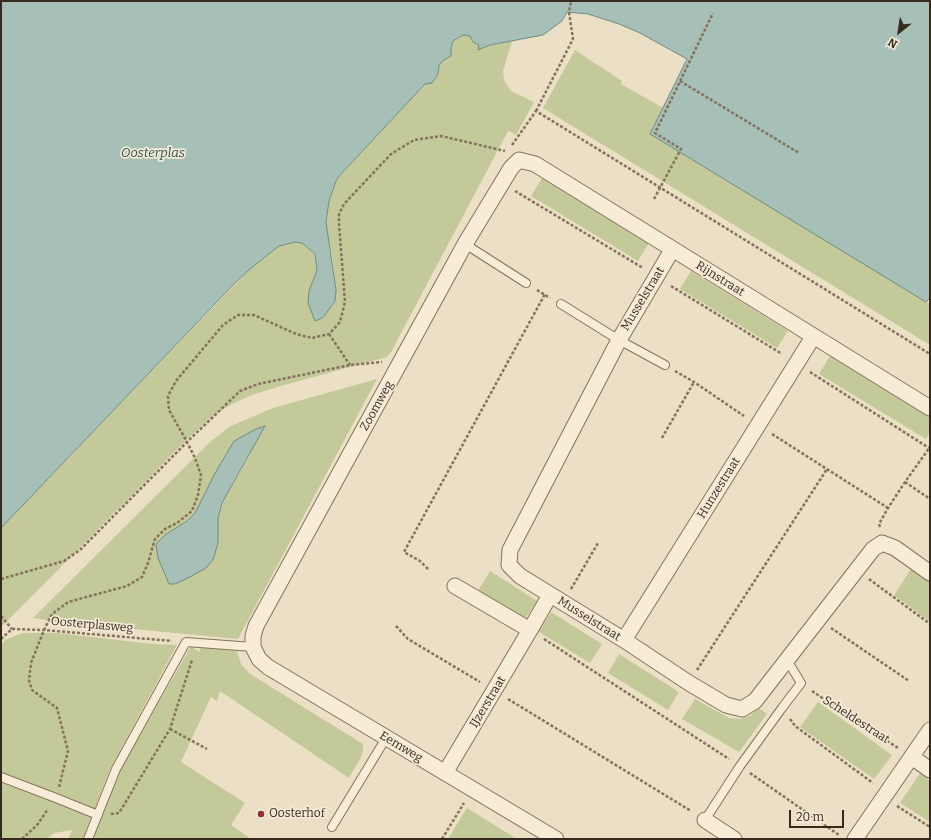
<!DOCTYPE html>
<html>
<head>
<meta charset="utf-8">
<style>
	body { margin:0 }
	#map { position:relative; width:931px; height:840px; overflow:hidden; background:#ebdfc5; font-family:Bitter,serif }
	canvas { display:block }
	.frame { position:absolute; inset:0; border:2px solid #362a1f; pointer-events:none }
	.north { position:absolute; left:879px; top:12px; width:40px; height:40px; -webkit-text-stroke:3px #f3e9d4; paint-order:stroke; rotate:210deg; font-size:11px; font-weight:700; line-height:16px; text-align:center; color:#362a1f }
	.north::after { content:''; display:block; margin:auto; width:14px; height:18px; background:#362a1f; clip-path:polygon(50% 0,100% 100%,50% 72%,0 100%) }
	.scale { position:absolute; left:789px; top:810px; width:55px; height:18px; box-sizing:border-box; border:2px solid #362a1f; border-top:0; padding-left:5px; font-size:12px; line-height:14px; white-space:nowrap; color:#362a1f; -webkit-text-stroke:3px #f3e9d4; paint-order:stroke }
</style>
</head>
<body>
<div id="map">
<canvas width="931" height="840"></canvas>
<div class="frame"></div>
<div class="north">N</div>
<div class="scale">20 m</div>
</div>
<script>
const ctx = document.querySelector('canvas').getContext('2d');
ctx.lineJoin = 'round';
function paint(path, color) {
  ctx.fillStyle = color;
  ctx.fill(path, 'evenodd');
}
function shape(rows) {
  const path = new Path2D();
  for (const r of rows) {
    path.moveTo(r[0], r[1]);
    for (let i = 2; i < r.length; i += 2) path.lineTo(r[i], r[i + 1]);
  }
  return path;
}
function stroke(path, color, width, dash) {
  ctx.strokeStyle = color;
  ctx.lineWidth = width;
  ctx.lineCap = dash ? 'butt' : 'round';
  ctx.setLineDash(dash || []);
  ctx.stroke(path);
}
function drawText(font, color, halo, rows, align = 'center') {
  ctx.font = font + ' Bitter,serif';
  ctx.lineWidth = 3.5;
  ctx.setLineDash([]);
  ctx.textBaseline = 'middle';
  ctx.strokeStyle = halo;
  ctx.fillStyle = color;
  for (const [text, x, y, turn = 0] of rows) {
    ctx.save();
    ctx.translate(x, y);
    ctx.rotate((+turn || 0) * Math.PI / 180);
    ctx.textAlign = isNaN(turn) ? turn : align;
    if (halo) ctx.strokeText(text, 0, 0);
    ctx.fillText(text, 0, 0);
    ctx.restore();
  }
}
const green = shape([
	[463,35,470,36,473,42,479,45,479,49,490,45,512,41,503,71,504,80,511,91,534,102,516,135,509,131,507,133,391,352,387,357,284,385,252,395,232,404,211,417,172,454,127,501,115,512,56,572,1,627,1,528,43,483,70,457,88,436,91,434,250,269,279,246,295,242,302,243,315,254,317,270,309,291,315,321,322,318,325,315,335,301,336,290,333,262,326,222,329,201,336,181,340,175,426,83,432,83,438,74,439,65,444,60,451,56,451,48,453,41],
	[575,50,622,81,621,84,663,108,650,134,930,304,930,345,543,108],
	[542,178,649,243,638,261,531,196],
	[691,271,788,331,777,348,680,289],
	[830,356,930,417,930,432,926,439,819,374],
	[377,379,238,639,60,622,33,618,211,441,231,426,273,408],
	[251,453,222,503,218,518,218,543,210,562,206,568,165,535,187,521],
	[911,569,930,582,930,622,894,595],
	[490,571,537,601,526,617,522,618,478,591],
	[551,612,602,644,590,663,539,632],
	[23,633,57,633,153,644,177,645,110,769,83,839,68,839,72,830,54,833,47,839,1,839,1,645,5,640],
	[191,646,199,652,201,647,237,651,241,664,250,674,363,744,363,750,361,757,349,778,220,691,217,701,211,697,181,762,245,803,231,825,251,839,93,839,121,769],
	[619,654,679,692,668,710,608,673],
	[695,699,729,718,740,719,750,716,759,708,767,714,739,752,682,719],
	[818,702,892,755,874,779,800,727],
	[920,773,930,781,930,822,900,803],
	[467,808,517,839,448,839]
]);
const water = shape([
	[1,1,930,1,930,298,926,302,650,134,687,59,640,33,619,24,588,14,567,12,562,21,543,35,490,45,478,50,479,45,473,42,470,36,463,35,453,41,451,48,451,56,444,60,439,65,438,74,432,83,425,84,340,175,336,181,329,201,326,222,336,290,335,301,325,315,322,318,315,321,308,303,309,291,317,270,315,254,302,243,295,242,279,246,250,269,234,284,1,528,1,1],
	[265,426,222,503,218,518,218,543,213,560,206,568,188,578,175,584,169,584,158,558,156,544,165,535,187,521,195,513,214,475,234,441,256,429,265,426]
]);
const path = shape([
	[680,81,799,153],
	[536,111,573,39,569,12,571,1],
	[512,145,536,111,930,354],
	[515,191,643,268],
	[654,199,681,149,655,133,713,13],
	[671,286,782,354],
	[537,290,550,298],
	[329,334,350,365],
	[675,371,694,382,744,416],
	[810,372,929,448],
	[772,434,888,508],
	[662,438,694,382],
	[905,482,930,499],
	[880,527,879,524,888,508,905,482,930,447],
	[428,569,420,561,404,552,545,294],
	[1,579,64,561,80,550,187,442,240,391,258,384,350,365,382,362],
	[869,579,930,624],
	[571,589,598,543],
	[1,616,12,629],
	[396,626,408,639,480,682],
	[831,628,909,681],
	[1,639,12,629,44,630,172,641],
	[544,639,729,759],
	[697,670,827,469],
	[812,691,898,748],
	[508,699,691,811],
	[790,719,795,726,873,783],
	[170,729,207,749],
	[750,773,839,835],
	[59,787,68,751,57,708,32,690,29,680,31,663,44,630,52,614,68,602,127,586,142,577,148,563,155,539,165,529,177,523,192,511,198,495,201,475,195,458,187,442,169,410,168,396,176,381,223,325,238,315,254,315,296,334,312,338,329,334,340,322,345,302,339,224,339,214,344,204,391,154,414,140,441,136,505,151],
	[897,806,930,827],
	[111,814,119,813,170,729,192,660],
	[22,839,37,825,48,809],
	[442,839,464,803]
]);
const lane = shape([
	[465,244,526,283],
	[561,304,619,340,665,365],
	[1,777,56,798,98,815],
	[705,820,740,766,782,708,801,683,787,660],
	[332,827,386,738],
	[88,839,116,769,186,642,253,647]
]);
const street = shape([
	[672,250,619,340,510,550,509,565,520,576,624,640,689,683,726,705,742,709,755,701,873,549,882,543,895,548,930,573],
	[455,586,530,630,550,595],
	[624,640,813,337],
	[912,757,930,770],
	[445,773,530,630],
	[705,820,734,839],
	[556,839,268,667,259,659,253,647,253,636,256,626,465,244,511,168,519,160,535,164,930,408],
	[855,839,930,730]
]);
const markers = [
	[261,814,4,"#903033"]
];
const streetNames = [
	["Rijnstraat",720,279,32],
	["Musselstraat",643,299,-59],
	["Zoomweg",377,406,-61],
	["Hunzestraat",719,488,-58],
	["Musselstraat",589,619,32],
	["Oosterplasweg",92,625,5],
	["IJzerstraat",488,702,-59],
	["Scheldestraat",856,720,33],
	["Eemweg",401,747,31]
];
const poiNames = [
	["Oosterhof",269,814]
];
const waterNames = [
	["Oosterplas",153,153]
];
paint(green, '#c4c999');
paint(water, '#a6bfb7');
stroke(water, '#6d8c84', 1);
stroke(lane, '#85715c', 10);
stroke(street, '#85715c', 17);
stroke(path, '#85715c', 2.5, [3, 2]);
stroke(lane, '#f7edd7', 8);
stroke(street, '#f7edd7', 15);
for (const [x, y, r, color] of markers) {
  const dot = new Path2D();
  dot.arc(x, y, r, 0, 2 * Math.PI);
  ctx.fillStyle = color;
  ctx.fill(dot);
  stroke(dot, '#f3e9d4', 1.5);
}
drawText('12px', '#362a1f', '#f3e9d4', streetNames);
drawText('12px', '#362a1f', '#f3e9d4', poiNames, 'left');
drawText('italic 13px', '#2f5552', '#f3e9d4', waterNames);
</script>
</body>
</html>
